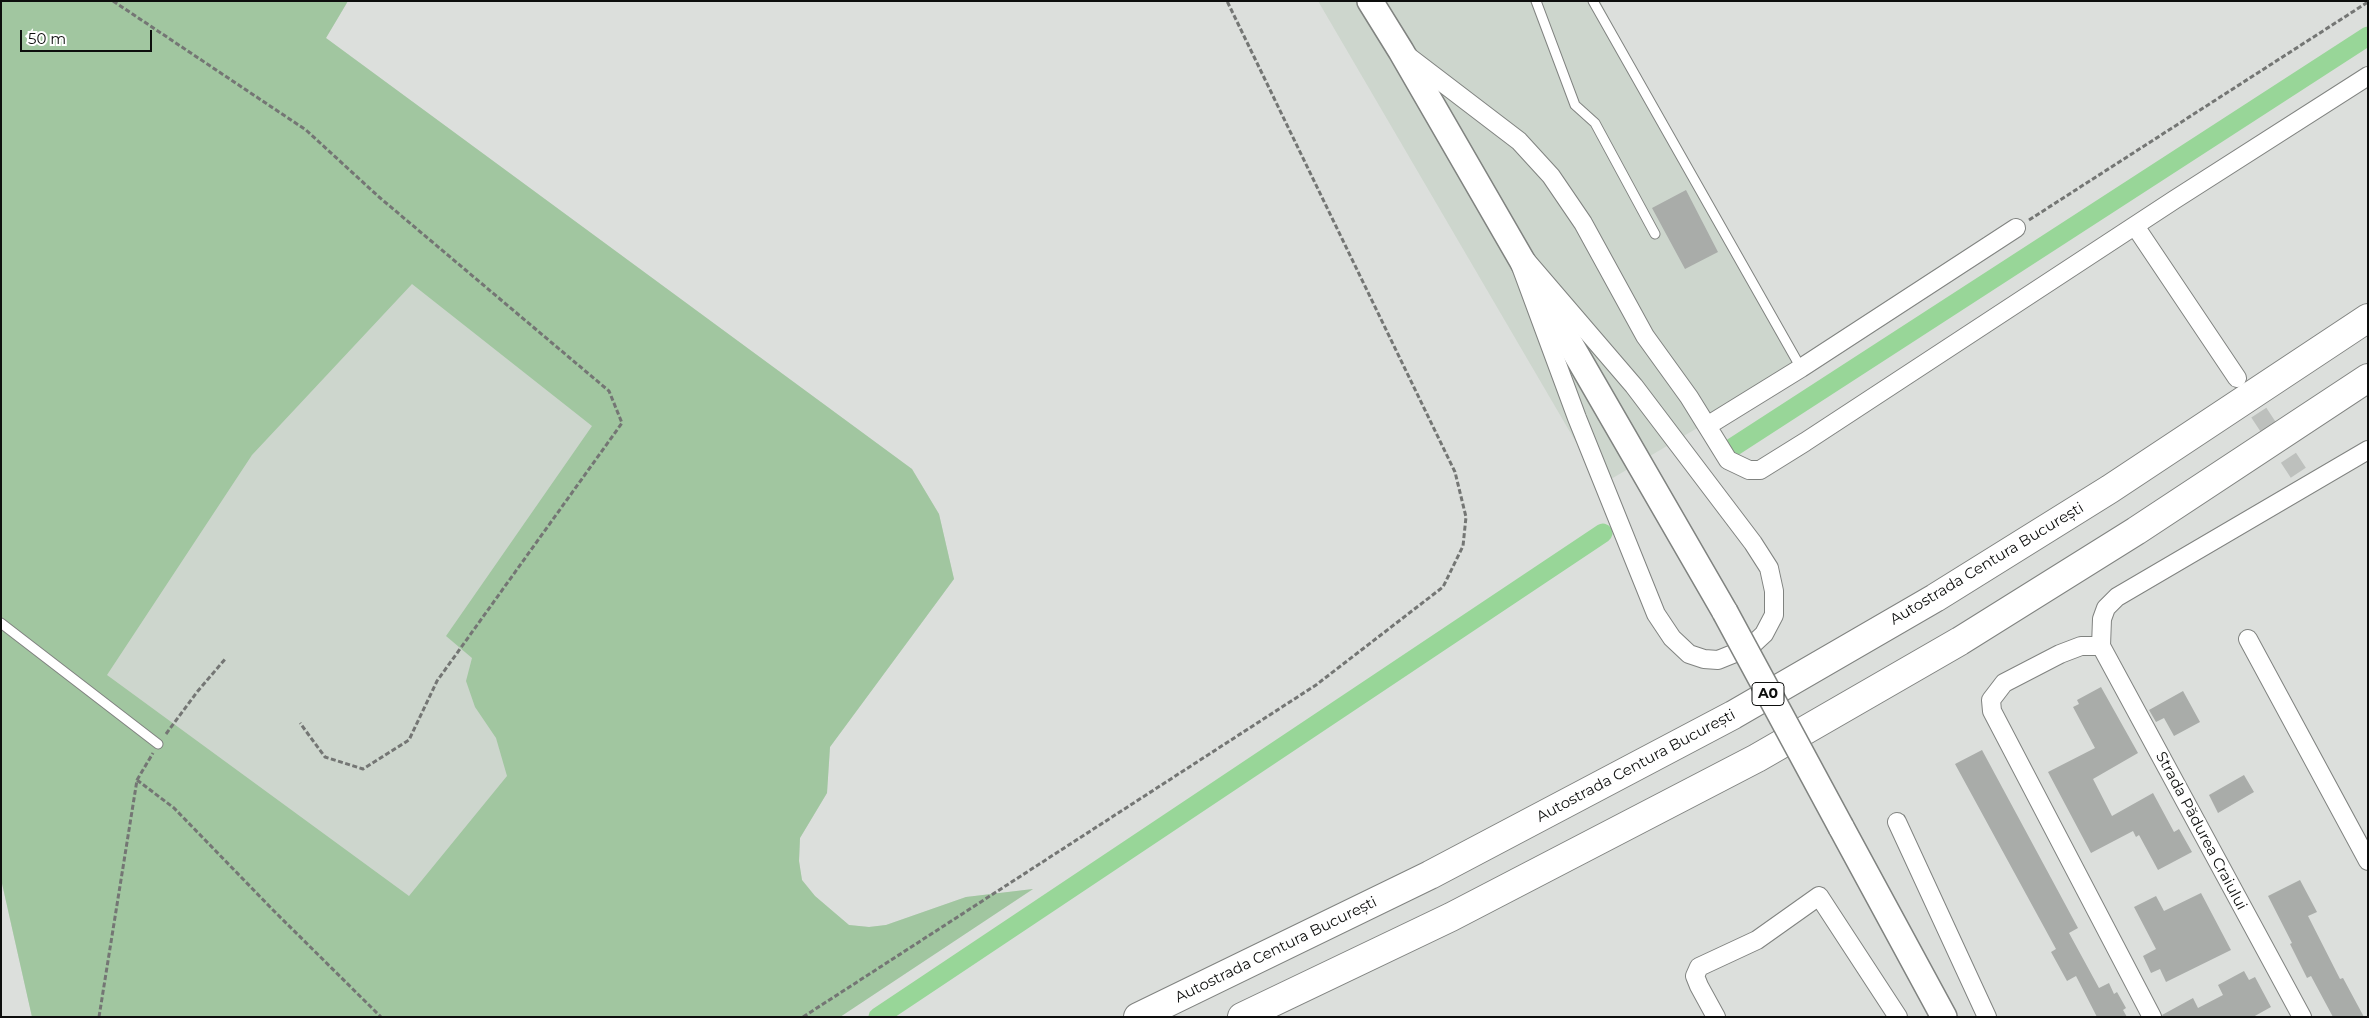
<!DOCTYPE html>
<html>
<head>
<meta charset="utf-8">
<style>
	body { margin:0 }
	#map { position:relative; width:2369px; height:1018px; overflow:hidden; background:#dcdfdc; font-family:Montserrat,sans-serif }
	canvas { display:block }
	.frame { position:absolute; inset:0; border:2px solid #0d0e0d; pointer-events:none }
	.scale { position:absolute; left:20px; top:30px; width:132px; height:22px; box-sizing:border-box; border:2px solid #0d0e0d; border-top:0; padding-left:6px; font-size:15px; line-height:18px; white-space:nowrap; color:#0d0e0d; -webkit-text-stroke:4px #fff; paint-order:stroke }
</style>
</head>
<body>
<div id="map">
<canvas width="2369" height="1018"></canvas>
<div class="frame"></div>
<div class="scale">50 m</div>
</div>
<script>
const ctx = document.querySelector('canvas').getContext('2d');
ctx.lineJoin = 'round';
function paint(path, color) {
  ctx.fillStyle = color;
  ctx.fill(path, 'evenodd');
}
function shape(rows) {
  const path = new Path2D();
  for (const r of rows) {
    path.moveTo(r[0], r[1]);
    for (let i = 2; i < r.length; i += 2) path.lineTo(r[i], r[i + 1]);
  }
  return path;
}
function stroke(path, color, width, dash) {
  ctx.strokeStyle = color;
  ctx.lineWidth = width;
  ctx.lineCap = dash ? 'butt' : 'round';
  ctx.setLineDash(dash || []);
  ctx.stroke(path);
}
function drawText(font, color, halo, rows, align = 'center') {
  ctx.font = font + ' Montserrat,sans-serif';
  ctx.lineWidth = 4.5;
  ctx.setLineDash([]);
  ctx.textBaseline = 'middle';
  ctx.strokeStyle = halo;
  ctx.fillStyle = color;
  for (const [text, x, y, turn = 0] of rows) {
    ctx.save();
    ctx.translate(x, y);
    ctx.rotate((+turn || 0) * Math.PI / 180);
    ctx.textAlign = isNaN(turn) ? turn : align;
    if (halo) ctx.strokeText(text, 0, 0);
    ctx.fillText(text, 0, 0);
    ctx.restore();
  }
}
const built = shape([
	[1,1,348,1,326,38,912,469,939,514,954,579,830,747,827,793,800,838,799,861,802,880,815,896,849,925,869,927,886,925,966,897,1033,889,840,1017,32,1017,1,879],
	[1318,1,1600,1,1797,369,1601,485]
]);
const green = shape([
	[1,1,348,1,326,38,912,469,939,514,954,579,830,747,827,793,800,838,799,861,802,880,815,896,849,925,869,927,886,925,966,897,1033,889,840,1017,32,1017,1,879],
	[412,284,592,426,446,636,472,658,466,681,475,707,496,738,507,776,409,896,107,675,252,455]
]);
const canal = shape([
	[1724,453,2368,36],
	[878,1017,1603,533]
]);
const building = shape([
	[1686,190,1718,252,1685,269,1652,208],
	[2101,687,2138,753,2093,779,2112,816,2153,793,2174,832,2179,829,2192,852,2158,870,2139,835,2136,837,2133,831,2091,853,2048,772,2095,748,2073,707,2079,704,2077,700],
	[2183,691,2200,722,2174,736,2164,718,2156,722,2149,710],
	[1982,750,2078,928,2069,933,2099,988,2109,983,2114,994,2117,992,2126,1008,2123,1010,2127,1017,2097,1017,2076,976,2067,981,2051,952,2056,949,1955,764],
	[2244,775,2254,792,2218,813,2209,795],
	[2300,880,2317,912,2308,916,2340,979,2343,978,2364,1017,2333,1017,2311,976,2307,978,2290,944,2292,943,2268,896],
	[2201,893,2231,950,2166,982,2160,969,2151,973,2143,956,2156,949,2134,907,2156,896,2164,911],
	[2244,971,2249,980,2255,977,2271,1007,2253,1017,2163,1017,2162,1015,2193,998,2198,1008,2223,995,2218,985]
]);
const minorTunnel = shape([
	[2244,390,2307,486]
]);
const path = shape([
	[113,1,306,130,379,197,609,391,622,423,437,681,409,740,363,769,325,757,300,723],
	[2029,220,2368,2],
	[166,734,197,692,226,658],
	[137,780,174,808,274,911,381,1017],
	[99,1017,137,780,153,753],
	[803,1017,1316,685,1443,587,1463,546,1466,517,1455,472,1227,1]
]);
const service = shape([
	[1536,1,1575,105,1595,123,1655,234],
	[1593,1,1801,368],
	[1,623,158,744]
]);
const minor = shape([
	[1409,57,1519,141,1551,176,1583,223,1645,336,1689,397,1728,460,1749,470,1760,470,1805,442,2174,200,2368,76],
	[2135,226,2237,378],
	[1513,245,1634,386,1753,543,1769,568,1774,591,1774,615,1764,634,1750,647,1718,660,1704,659,1689,654,1672,638,1656,614,1577,418,1513,245],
	[1707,426,1801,368,2016,228],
	[2248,639,2368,861],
	[2101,646,2081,646,2060,654,2004,683,1991,700,1992,711,2152,1017],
	[2101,646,2302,1017],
	[2101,646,2102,619,2106,608,2117,597,2368,450],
	[1897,822,1987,1017],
	[1716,1017,1699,986,1695,976,1699,967,1757,940,1819,896,1898,1017]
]);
const secondary = shape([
	[1370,1,1401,51,1725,612],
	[1841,827,1944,1017]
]);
const motorway = shape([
	[1138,1017,1430,875,1733,715,1935,598,2110,489,2368,318],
	[1242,1017,1451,917,1757,758,1960,641,2136,531,2368,378]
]);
const secondaryBridge = shape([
	[1725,612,1841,827]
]);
const shields = [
	[1768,694,32]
];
const shieldNames = [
	["A0",1768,694]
];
const streetNames = [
	["Autostrada Centura București",1987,564,-31],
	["Autostrada Centura București",1636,766,-28],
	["Strada Pădurea Craiului",2201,831,62],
	["Autostrada Centura București",1276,950,-26]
];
paint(built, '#cdd6cd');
paint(green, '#a1c6a0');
stroke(canal, '#98d698', 19);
paint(building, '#a9aca9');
stroke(minorTunnel, '#bdc0bd', 18, [18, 9]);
stroke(service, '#808380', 11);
stroke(minor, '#808380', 20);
stroke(secondary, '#808380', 28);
stroke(motorway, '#808380', 30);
stroke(path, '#747674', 3, [5, 2.5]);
stroke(service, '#fff', 9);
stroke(minor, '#fff', 18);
stroke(secondary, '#fff', 25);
stroke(motorway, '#fff', 28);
stroke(secondaryBridge, '#808380', 28, []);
stroke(secondaryBridge, '#fff', 25);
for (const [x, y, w] of shields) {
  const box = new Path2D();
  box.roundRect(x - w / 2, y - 11.5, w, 23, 4);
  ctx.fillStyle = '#fff';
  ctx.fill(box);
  stroke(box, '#0d0e0d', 1);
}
drawText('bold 14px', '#0d0e0d', null, shieldNames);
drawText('15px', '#0d0e0d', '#fff', streetNames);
</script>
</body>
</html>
